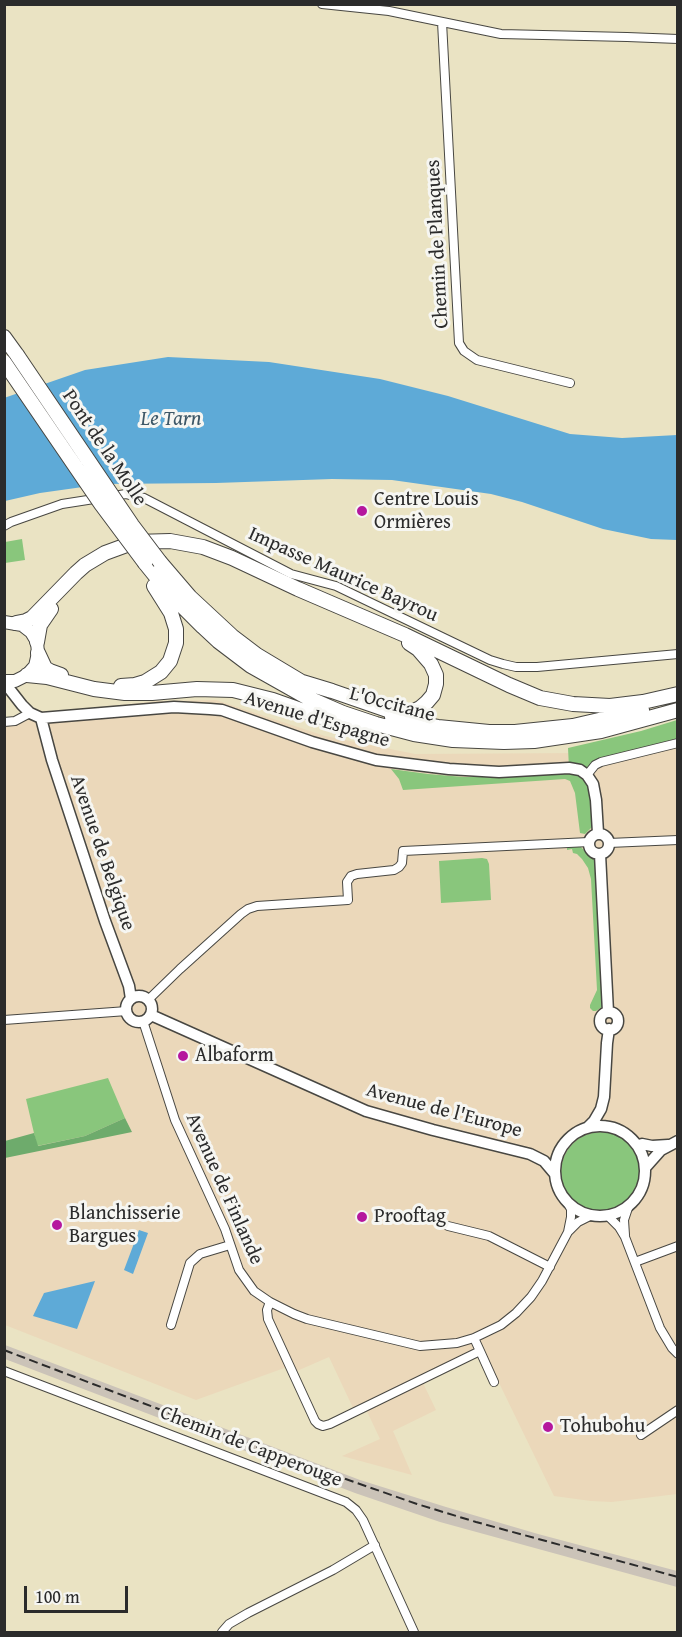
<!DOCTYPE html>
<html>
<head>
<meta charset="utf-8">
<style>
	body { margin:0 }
	#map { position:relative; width:682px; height:1637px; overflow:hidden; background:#eae3c3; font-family:"Gentium Book Plus",serif }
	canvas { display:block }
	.frame { position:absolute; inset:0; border:6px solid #2b2b2b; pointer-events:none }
	.scale { position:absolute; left:24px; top:1586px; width:104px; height:27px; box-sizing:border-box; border:3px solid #2b2b2b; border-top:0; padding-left:8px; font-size:18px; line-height:21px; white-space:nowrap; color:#2b2b2b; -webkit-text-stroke:4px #f6f6f2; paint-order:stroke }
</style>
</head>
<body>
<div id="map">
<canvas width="682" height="1637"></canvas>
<div class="frame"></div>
<div class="scale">100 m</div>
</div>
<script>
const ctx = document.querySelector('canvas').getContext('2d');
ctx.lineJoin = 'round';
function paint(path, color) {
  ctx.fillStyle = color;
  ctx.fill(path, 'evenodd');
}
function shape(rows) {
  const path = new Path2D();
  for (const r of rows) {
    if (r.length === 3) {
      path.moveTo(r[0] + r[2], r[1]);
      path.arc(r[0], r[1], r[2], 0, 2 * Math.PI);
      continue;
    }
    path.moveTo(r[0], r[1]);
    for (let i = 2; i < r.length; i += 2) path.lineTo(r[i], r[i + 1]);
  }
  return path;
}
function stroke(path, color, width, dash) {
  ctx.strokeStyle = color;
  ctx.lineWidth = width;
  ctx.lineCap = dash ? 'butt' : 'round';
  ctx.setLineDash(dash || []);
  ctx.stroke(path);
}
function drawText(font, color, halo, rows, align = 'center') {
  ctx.font = font + ' "Gentium Book Plus",serif';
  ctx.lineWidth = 6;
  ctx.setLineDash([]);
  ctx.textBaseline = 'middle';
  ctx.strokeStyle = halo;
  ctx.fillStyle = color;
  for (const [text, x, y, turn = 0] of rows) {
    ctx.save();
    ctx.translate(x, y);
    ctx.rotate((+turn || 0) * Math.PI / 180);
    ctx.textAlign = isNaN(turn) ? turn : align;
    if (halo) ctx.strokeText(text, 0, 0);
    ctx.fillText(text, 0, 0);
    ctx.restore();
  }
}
const built = shape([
	[216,700,325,736,415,754,581,753,677,730,677,1494,612,1502,591,1501,554,1496,484,1352,423,1383,436,1410,393,1431,412,1475,342,1456,380,1439,364,1405,354,1410,329,1357,290,1374,287,1367,196,1400,5,1325,4,718,157,701]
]);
const industrial = shape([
	[5,1345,360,1480,446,1507,538,1534,677,1571,677,1587,440,1522,355,1493,5,1359]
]);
const green = shape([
	[22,539,25,560,5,563,5,542],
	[677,720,677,743,601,762,587,775,569,768,568,748,641,731],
	[391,769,428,774,464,777,501,777,572,773,580,775,587,783,591,791,594,825,585,834,580,833,575,793,570,781,565,779,403,790,399,779],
	[580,846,595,861,596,868,604,1003,602,1007,596,1011,593,1011,590,1008,590,1005,597,990,591,879,588,868,582,859,577,854,573,853,572,849,567,850,567,847],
	[482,858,487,859,489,864,491,900,441,903,439,861],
	[108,1078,125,1118,85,1136,37,1146,26,1099],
	[601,1172,40]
]);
const forest = shape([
	[125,1118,132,1132,5,1158,5,1141,34,1133,38,1146,85,1136]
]);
const water = shape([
	[168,357,269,362,380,379,448,396,570,434,622,438,677,435,677,540,651,539,603,529,522,502,491,494,392,480,332,479,216,483,104,484,40,493,5,501,4,398,85,370],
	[139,1230,148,1233,133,1274,124,1270],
	[95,1281,77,1329,33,1316,44,1293]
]);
const street = shape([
	[322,4,389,11,501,34,627,37,678,39],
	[442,22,459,343,464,351,477,360,570,383],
	[4,526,11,522,62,504,126,494,144,498,291,574,336,586,490,660,503,664,516,667,537,667,678,654],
	[4,722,15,721,30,713],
	[587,775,595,765,601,762,678,743],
	[609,843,678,840],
	[148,1000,180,969,241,914,248,909,257,906,348,900,347,882,351,876,357,874,394,870,399,867,402,863,403,851,589,842],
	[4,1020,127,1011],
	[143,1021,175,1120,225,1229,239,1270,254,1291,270,1302,294,1314,307,1319,420,1346,457,1343,474,1338,501,1325,516,1313,531,1297,542,1281,568,1232,571,1217,571,1209,566,1200],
	[607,1215,619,1227,625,1237,660,1328,672,1348,678,1354],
	[448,1226,489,1236,550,1267],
	[569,1231,578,1222,592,1215],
	[625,1235,624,1220,629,1205],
	[635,1262,678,1246],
	[270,1302,267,1310,268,1319,315,1421,318,1424,323,1426,330,1424,480,1351,474,1338],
	[171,1325,190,1263,200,1254,230,1245],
	[480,1351,494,1382],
	[4,1371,346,1502,356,1510,363,1520,414,1632],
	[641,1435,678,1410],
	[222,1632,229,1624,248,1613,333,1570,375,1545]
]);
const secondary = shape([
	[4,682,22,705,30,713,41,718,174,707,210,709,222,710,312,742,376,760,449,769,499,772,569,768,580,770,587,775,593,784,596,800,598,833],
	[41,718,52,760,105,921,129,986,131,999],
	[599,844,10],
	[600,854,608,1012],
	[139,1009,13],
	[609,1021,9],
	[151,1015,366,1111,433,1130,530,1154,544,1161,555,1174],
	[600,1171,45],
	[588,1127,594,1121,601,1109,604,1097,607,1043,609,1029],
	[638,1146,642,1144,652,1146,668,1145],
	[645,1168,661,1150,678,1141]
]);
const primary = shape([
	[4,622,22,625,31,632,37,642,38,653,35,666,27,675,15,681,4,681]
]);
const highway = shape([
	[4,337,17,355],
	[160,562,190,597,232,636,257,655,307,685],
	[145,563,170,594,203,627,218,641,251,666,306,697,343,713,376,724,414,734,453,740,504,742,534,741,601,731,678,710],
	[16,623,26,621,32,618,76,573,85,565,105,553,135,542,170,541,203,547,232,558,298,589,405,635,509,685,540,698,573,704,610,706,643,702,678,694],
	[37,642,40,625,51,609],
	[38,653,45,668,50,671,61,675],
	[27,675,47,677,94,689,125,693,152,693,197,689,233,690,273,700,318,716,365,729],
	[299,681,332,691,387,710,403,713,412,712,420,708,427,702,433,695,436,684,436,675,431,664,418,649,409,643],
	[121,686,135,685,145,682,161,672,170,661,176,643,176,629,171,613,154,586],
	[392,717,408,722,438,727,489,732,515,732,573,726,642,710]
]);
const rail = shape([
	[4,1350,300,1463,417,1504,476,1522,678,1577]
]);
const highwayBridge = shape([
	[17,355,132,525,160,562],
	[4,362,101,504,145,563]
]);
const markers = [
	[362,511,6,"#b5179e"],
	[183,1056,6,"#b5179e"],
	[362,1217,6,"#b5179e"],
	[57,1225,6,"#b5179e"],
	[548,1427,6,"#b5179e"]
];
const streetNames = [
	["Chemin de Planques",438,244,-93],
	["Pont de la Molle",104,448,56],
	["Impasse Maurice Bayrou",343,575,24],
	["L'Occitane",392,705,15],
	["Avenue d'Espagne",317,720,17],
	["Avenue de Belgique",102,853,71],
	["Avenue de l'Europe",444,1111,15],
	["Avenue de Finlande",224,1189,66],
	["Chemin de Capperouge",251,1447,21]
];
const poiNames = [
	["Centre Louis",374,500],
	["Ormières",374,523],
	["Albaform",195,1056],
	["Blanchisserie",69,1214],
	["Bargues",69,1237],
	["Prooftag",374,1217],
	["Tohubohu",560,1427]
];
const waterNames = [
	["Le Tarn",171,420]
];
paint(built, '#ebd8ba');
paint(industrial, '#cbc3b8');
paint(green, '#89c67c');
paint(forest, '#6eab6c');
paint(water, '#5eaad7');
stroke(street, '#484742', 10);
stroke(secondary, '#484742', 13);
stroke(primary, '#484742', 14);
stroke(highway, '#484742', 16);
stroke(street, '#fff', 8);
stroke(secondary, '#fff', 10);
stroke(primary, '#fff', 12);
stroke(highway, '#fff', 14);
stroke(rail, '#2b2b2b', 2, [9, 4.5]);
stroke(highwayBridge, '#484742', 16, []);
stroke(highwayBridge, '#fff', 14);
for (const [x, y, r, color] of markers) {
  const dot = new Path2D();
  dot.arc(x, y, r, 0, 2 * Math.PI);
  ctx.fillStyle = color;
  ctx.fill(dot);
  stroke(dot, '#f6f6f2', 2);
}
drawText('20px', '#2b2b2b', '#f6f6f2', streetNames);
drawText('20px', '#2b2b2b', '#f6f6f2', poiNames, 'left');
drawText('italic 21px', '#3d5767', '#f6f6f2', waterNames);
</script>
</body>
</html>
